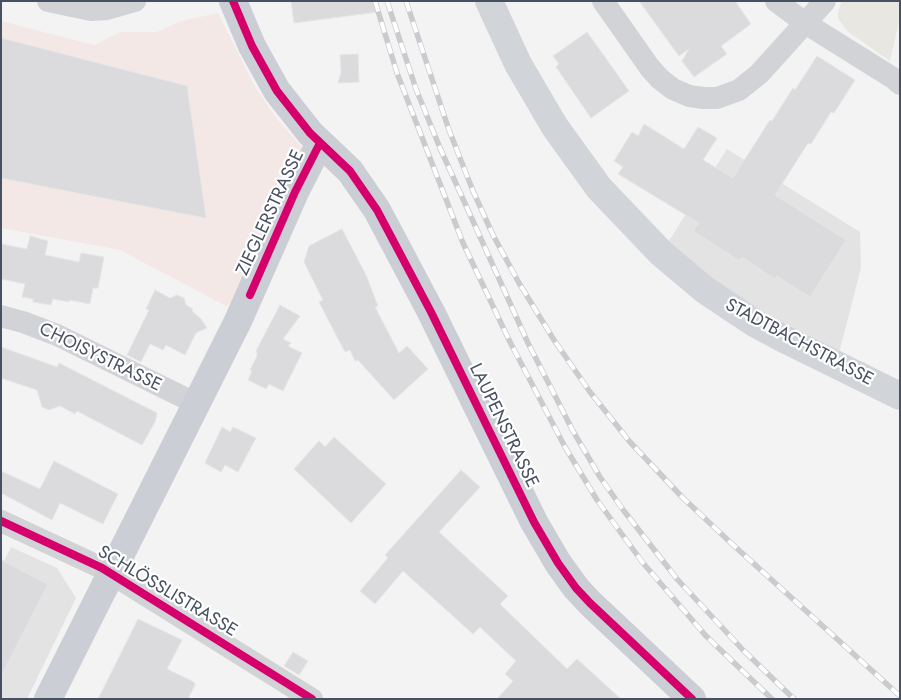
<!DOCTYPE html>
<html>
<head>
<meta charset="utf-8">
<style>
	body { margin:0 }
	#map { position:relative; width:901px; height:700px; overflow:hidden; background:#f4f3f3; font-family:Jost,sans-serif }
	canvas { display:block }
	.frame { position:absolute; inset:0; border:2px solid #475162; pointer-events:none }
</style>
</head>
<body>
<div id="map">
<canvas width="901" height="700"></canvas>
<div class="frame"></div>
</div>
<script>
const ctx = document.querySelector('canvas').getContext('2d');
ctx.lineJoin = 'round';
function paint(path, color) {
  ctx.fillStyle = color;
  ctx.fill(path, 'evenodd');
}
function shape(rows) {
  const path = new Path2D();
  for (const r of rows) {
    path.moveTo(r[0], r[1]);
    for (let i = 2; i < r.length; i += 2) path.lineTo(r[i], r[i + 1]);
  }
  return path;
}
function stroke(path, color, width, dash) {
  ctx.strokeStyle = color;
  ctx.lineWidth = width;
  ctx.lineCap = dash ? 'butt' : 'round';
  ctx.setLineDash(dash || []);
  ctx.stroke(path);
}
function drawText(font, color, halo, rows, align = 'center') {
  ctx.font = font + ' Jost,sans-serif';
  ctx.lineWidth = 4.5;
  ctx.setLineDash([]);
  ctx.textBaseline = 'middle';
  ctx.strokeStyle = halo;
  ctx.fillStyle = color;
  for (const [text, x, y, turn = 0] of rows) {
    ctx.save();
    ctx.translate(x, y);
    ctx.rotate((+turn || 0) * Math.PI / 180);
    ctx.textAlign = isNaN(turn) ? turn : align;
    if (halo) ctx.strokeText(text, 0, 0);
    ctx.fillText(text, 0, 0);
    ctx.restore();
  }
}
const commercial = shape([
	[842,1,900,1,900,17,890,61,847,31,838,18,838,11]
]);
const education = shape([
	[727,149,860,232,861,268,838,357,807,343,665,247],
	[11,547,57,568,76,598,27,699,1,699,1,567]
]);
const medical = shape([
	[218,13,255,87,277,119,312,159,249,292,226,306,120,250,1,228,1,21,94,45,120,32,157,32,181,21]
]);
const building = shape([
	[291,1,377,1,378,12,294,23,291,1],
	[639,1,735,1,751,24,721,46,727,54,694,77,682,61,689,49,679,56,639,1],
	[587,32,629,91,591,118,556,67,559,64,553,56,587,32],
	[1,38,187,86,206,218,1,178,1,38],
	[358,54,359,82,338,83,341,72,340,55,358,54],
	[817,56,855,80,834,113,831,112,811,144,808,143,775,195,846,240,810,297,777,276,775,279,742,257,740,261,693,231,699,223,618,174,623,167,614,161,632,132,638,136,644,124,684,149,698,127,717,138,703,160,733,178,770,120,772,121,793,88,795,90,817,56],
	[342,229,366,275,378,306,375,307,399,353,407,346,428,369,394,400,358,360,355,361,350,350,345,352,319,302,323,300,304,262,309,246,342,229],
	[30,236,48,241,45,255,79,262,81,253,104,257,98,288,93,288,90,304,69,300,69,302,53,299,51,305,33,302,33,299,22,297,25,284,1,279,1,244,27,249,30,236],
	[155,290,170,298,177,295,184,298,186,305,193,309,192,311,201,319,207,328,196,333,185,355,166,345,163,350,150,344,141,362,127,355,149,310,146,309,155,290],
	[280,305,300,316,283,339,291,343,288,346,302,353,283,391,269,384,266,389,248,380,252,371,250,370,257,356,257,352,256,351,280,305],
	[1,347,57,367,59,363,157,413,155,422,142,445,77,411,75,414,60,406,49,410,42,407,37,390,1,378,1,347],
	[222,427,230,432,233,427,256,438,238,472,225,465,221,472,205,463,222,427],
	[334,437,386,484,351,523,294,469,319,441,325,447,334,437],
	[54,461,118,494,103,524,60,503,52,520,1,493,1,471,40,489,54,461],
	[461,470,480,487,439,532,508,596,500,604,567,669,577,659,621,699,497,699,513,681,505,674,516,661,480,627,473,634,403,571,375,604,360,591,388,558,385,555,461,470],
	[1,560,48,584,1,676,1,560],
	[138,619,182,640,167,669,194,682,195,685,188,699,98,699,138,619],
	[293,652,308,661,299,675,284,666,293,652]
]);
const minor = shape([
	[48,1,91,10,107,9,135,1],
	[603,1,650,68,660,79,673,89,689,96,704,98,717,98,739,90,759,74,825,1],
	[776,1,805,23,893,78,900,84],
	[1,316,23,322,57,335,197,404],
	[1,521,102,568,312,699]
]);
const secondary = shape([
	[489,1,518,64,555,127,599,188,661,253,705,290,756,324,782,338,900,396]
]);
const primary = shape([
	[233,1,252,46,277,91,310,133,350,171,377,210,431,312,534,522,558,563,576,588,590,603,692,699],
	[48,699,238,321,295,192,320,143]
]);
const rail = shape([
	[375,1,397,73,463,243,510,342,565,447,597,500,643,563,706,636,772,699],
	[387,1,416,89,440,148,528,343,573,431,600,477,624,511,677,579,743,650,794,699],
	[406,1,449,130,473,191,493,235,519,283,554,340,590,392,630,442,682,497,731,543,900,696]
]);
const cycleway = shape([
	[233,1,252,46,277,91,310,133,350,171,377,210,431,312,534,522,558,563,576,588,590,603,692,699],
	[250,295,295,192,320,143],
	[1,521,102,568,312,699]
]);
const streetNames = [
	["ZIEGLERSTRASSE",271,213,-65],
	["STADTBACHSTRASSE",799,343,28],
	["CHOISYSTRASSE",100,358,26],
	["LAUPENSTRASSE",503,426,64],
	["SCHLÖSSLISTRASSE",167,592,31]
];
paint(commercial, '#e8e7e1');
paint(education, '#e3e3e4');
paint(medical, '#f3e8e5');
paint(building, '#dbdbdd');
stroke(building, '#e5e5e6', 1);
stroke(minor, '#d1d3d7', 22);
stroke(secondary, '#d1d4d8', 28);
stroke(primary, '#cbced4', 28);
stroke(rail, '#cacbce', 5.5);
stroke(rail, '#fff', 4, [11]);
stroke(cycleway, '#d6006c', 8);
drawText('18px', '#475162', '#fff', streetNames);
</script>
</body>
</html>
